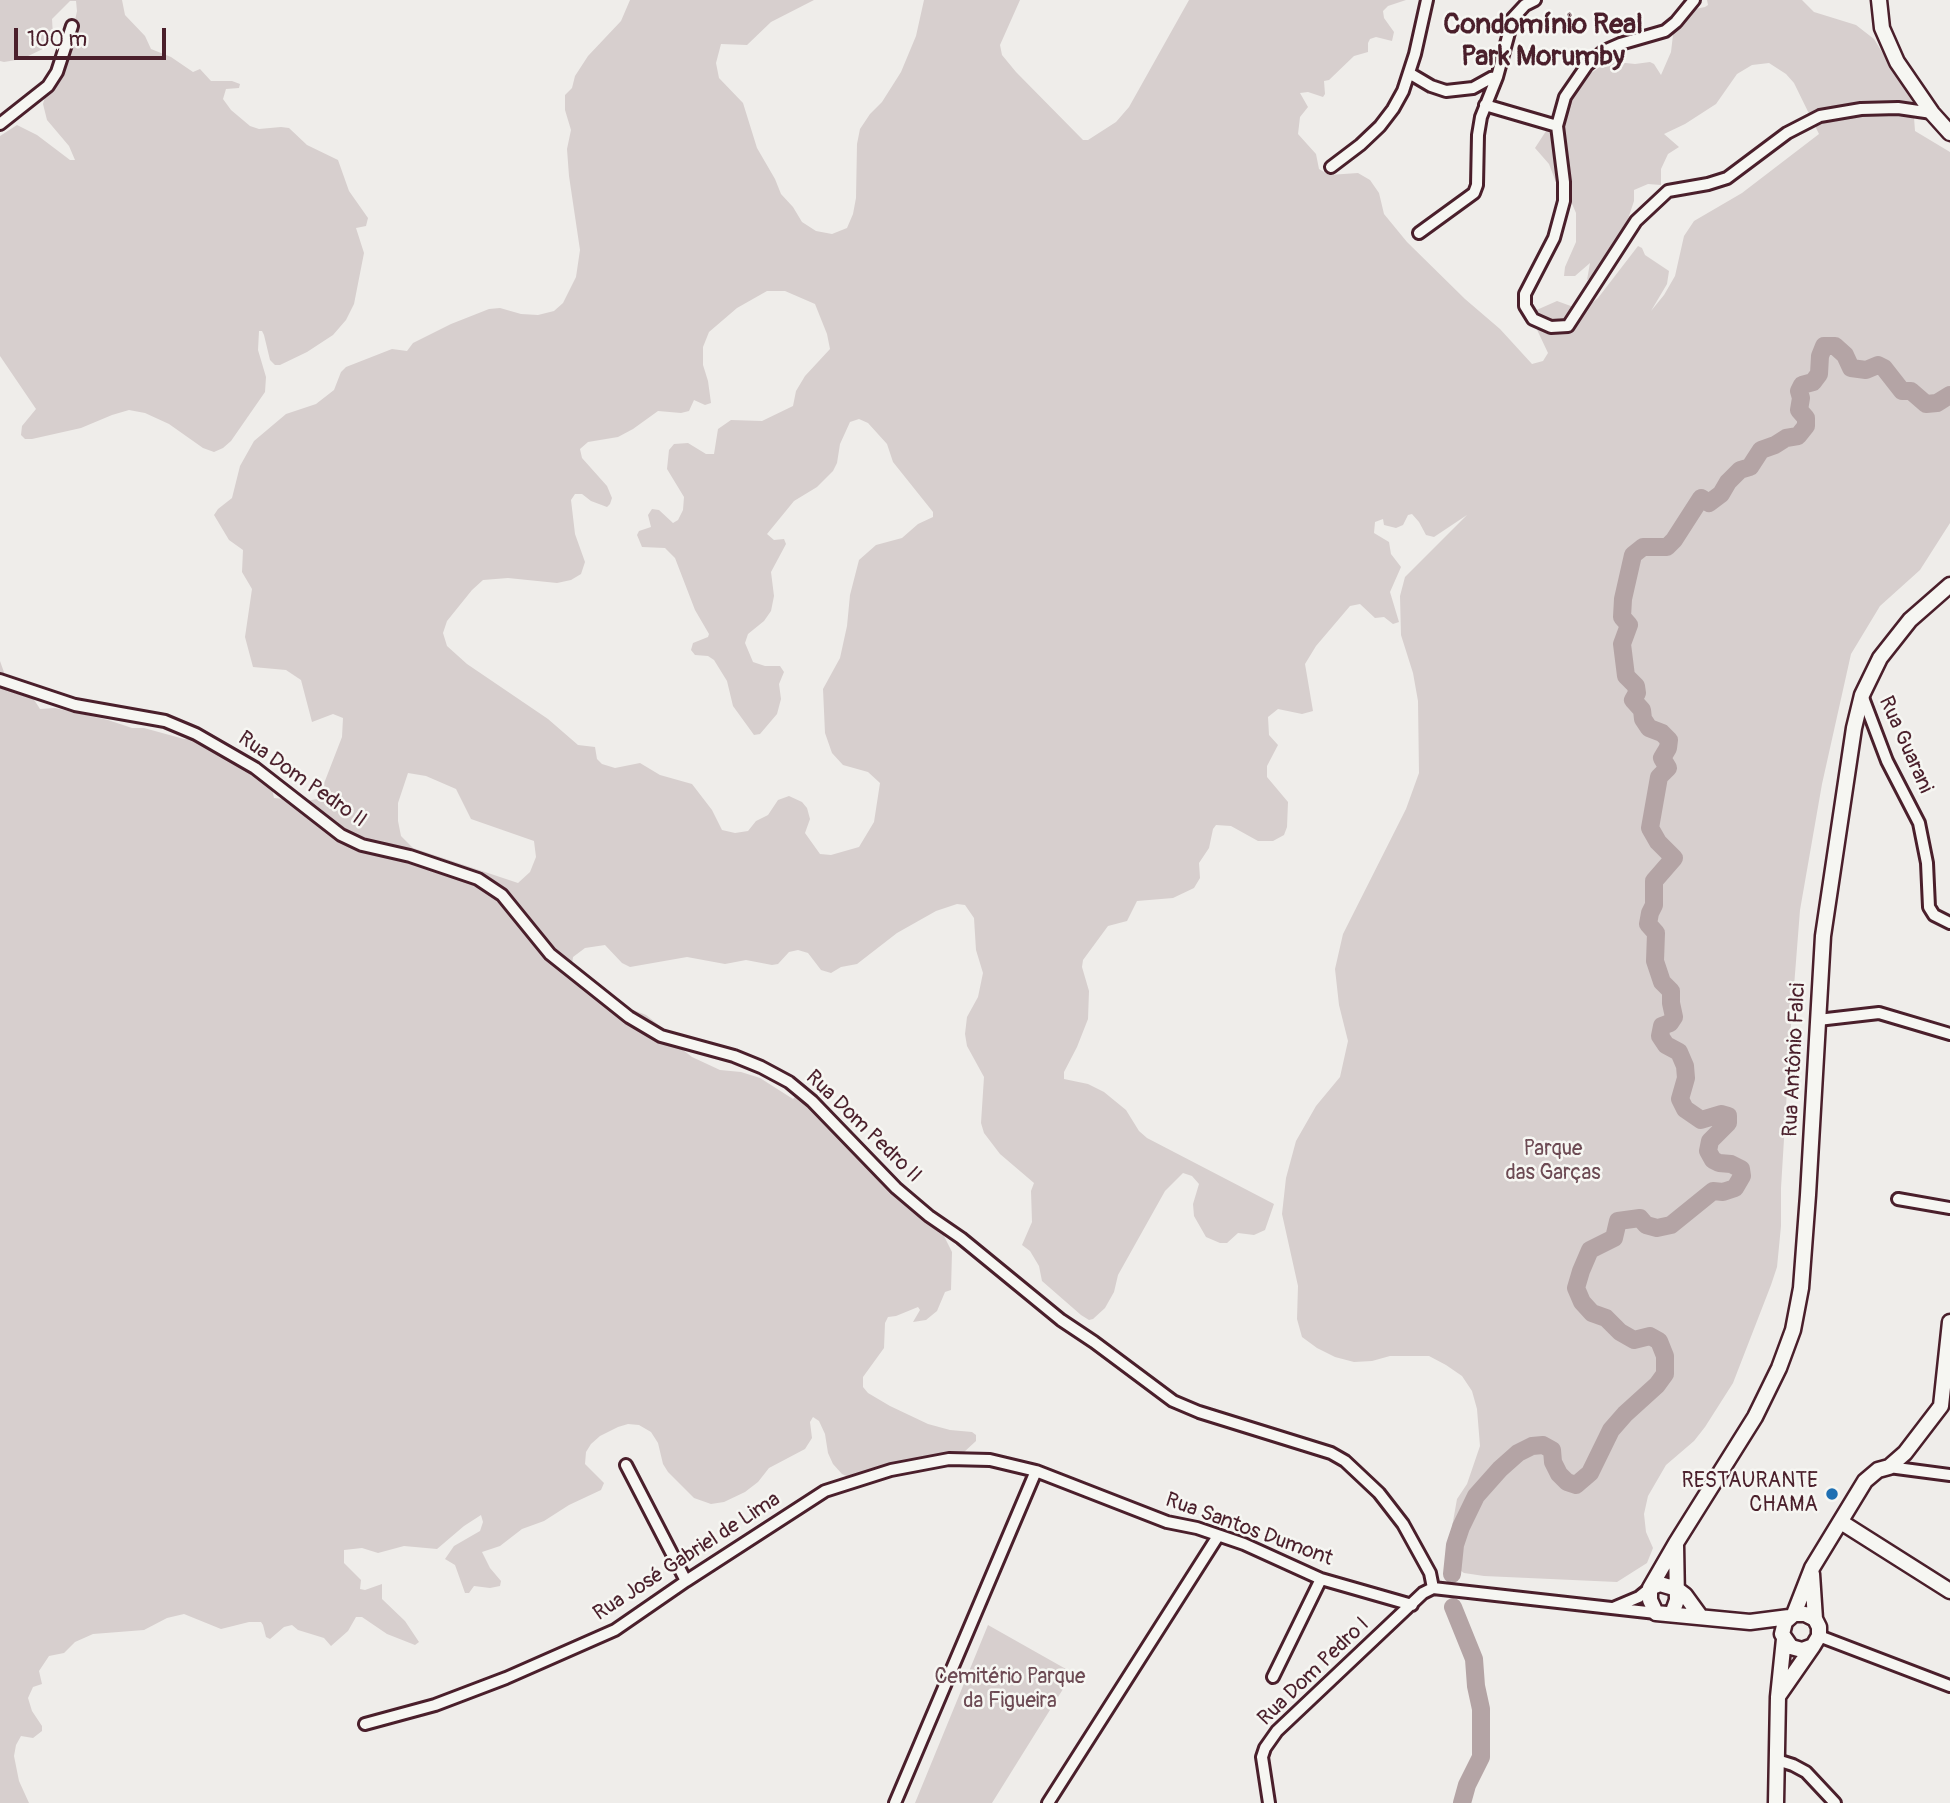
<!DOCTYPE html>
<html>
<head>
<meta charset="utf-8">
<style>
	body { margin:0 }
	#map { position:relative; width:1950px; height:1803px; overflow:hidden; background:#efedea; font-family:Pangolin,sans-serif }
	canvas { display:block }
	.scale { position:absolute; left:14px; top:28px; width:152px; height:32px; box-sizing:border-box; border:4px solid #4a1f2b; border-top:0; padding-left:9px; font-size:21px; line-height:24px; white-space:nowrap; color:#4a1f2b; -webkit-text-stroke:5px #f6f6f2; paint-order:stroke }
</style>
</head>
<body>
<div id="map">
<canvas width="1950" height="1803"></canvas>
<div class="scale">100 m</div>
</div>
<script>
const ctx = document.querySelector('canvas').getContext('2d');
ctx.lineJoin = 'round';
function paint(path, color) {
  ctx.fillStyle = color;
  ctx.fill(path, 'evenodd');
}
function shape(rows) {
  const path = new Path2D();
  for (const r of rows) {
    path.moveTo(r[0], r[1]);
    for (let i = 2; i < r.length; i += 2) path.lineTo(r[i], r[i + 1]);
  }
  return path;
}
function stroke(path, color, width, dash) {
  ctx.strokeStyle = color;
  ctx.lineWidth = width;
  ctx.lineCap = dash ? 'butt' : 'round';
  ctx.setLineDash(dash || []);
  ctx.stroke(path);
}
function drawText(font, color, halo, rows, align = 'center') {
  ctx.font = font + ' Pangolin,sans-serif';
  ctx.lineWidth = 5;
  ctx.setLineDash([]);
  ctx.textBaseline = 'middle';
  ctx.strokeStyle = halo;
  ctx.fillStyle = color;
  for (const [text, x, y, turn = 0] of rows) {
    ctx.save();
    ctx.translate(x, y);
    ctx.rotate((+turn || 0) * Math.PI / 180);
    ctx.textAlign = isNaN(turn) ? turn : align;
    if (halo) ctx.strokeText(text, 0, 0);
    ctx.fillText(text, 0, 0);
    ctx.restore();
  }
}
const green = shape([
	[0,0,122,0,125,15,145,36,151,49,171,57,193,72,200,69,211,81,232,81,240,84,239,88,226,89,223,99,231,110,250,126,259,129,281,127,289,128,307,145,338,160,349,191,368,218,366,226,356,228,364,253,354,304,346,320,333,335,307,352,280,365,275,365,270,360,264,335,262,331,259,331,258,350,266,377,265,392,231,441,223,448,214,452,203,448,169,424,145,413,129,410,112,415,81,428,32,439,25,439,21,435,22,426,36,409,0,356,0,136,17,125,37,135,70,160,75,160,69,146,47,120,43,104,46,93,68,53,77,11,76,1,70,1,52,19,53,36,51,45,22,59,4,62,0,61],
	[630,0,814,0,771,22,747,45,721,44,716,63,719,78,743,103,757,148,775,179,781,194,793,207,802,222,816,231,832,234,847,228,853,214,856,198,857,144,860,129,870,114,882,102,901,72,916,36,924,0,1020,0,1000,45,1002,55,1016,72,1083,140,1088,140,1116,122,1129,107,1189,0,1406,0,1388,6,1383,11,1384,18,1394,32,1392,41,1376,37,1370,39,1368,43,1368,52,1354,56,1329,80,1324,81,1325,94,1323,97,1308,92,1300,93,1308,107,1300,117,1298,134,1316,154,1319,169,1329,175,1358,173,1370,180,1379,193,1384,214,1407,242,1465,299,1500,329,1532,364,1543,361,1548,353,1531,317,1532,312,1557,301,1579,309,1586,308,1598,298,1638,246,1642,248,1645,255,1669,271,1667,284,1651,311,1664,295,1675,276,1684,236,1694,221,1742,193,1819,134,1794,83,1786,74,1769,63,1752,65,1737,74,1716,104,1685,124,1664,134,1679,147,1668,154,1661,169,1661,185,1648,184,1634,190,1634,201,1628,219,1615,243,1590,278,1587,280,1590,263,1575,276,1564,276,1565,267,1576,242,1576,213,1570,199,1557,185,1549,164,1535,148,1570,94,1587,76,1604,64,1616,62,1635,64,1650,62,1654,64,1661,75,1671,52,1675,18,1690,10,1705,7,1708,5,1707,0,1802,0,1814,12,1856,25,1874,39,1896,75,1907,87,1913,104,1915,131,1950,152,1950,523,1920,570,1880,606,1851,654,1822,784,1800,910,1791,1025,1781,1188,1781,1226,1777,1267,1771,1285,1733,1383,1705,1427,1694,1441,1666,1465,1648,1496,1644,1514,1646,1532,1653,1548,1647,1563,1617,1582,1484,1576,1464,1573,1446,1561,1457,1499,1467,1484,1480,1446,1477,1409,1472,1391,1462,1376,1446,1365,1429,1356,1390,1356,1372,1361,1354,1362,1335,1357,1317,1348,1302,1337,1297,1319,1298,1286,1282,1214,1286,1178,1296,1141,1316,1106,1340,1077,1348,1041,1339,1005,1335,969,1343,934,1406,809,1419,773,1418,701,1413,673,1401,635,1400,596,1405,577,1467,515,1434,537,1426,535,1419,522,1412,514,1408,515,1403,525,1396,528,1384,525,1383,519,1375,522,1374,533,1389,542,1391,554,1401,567,1390,592,1399,622,1393,624,1384,617,1375,618,1360,604,1350,606,1316,646,1305,664,1313,711,1302,714,1278,709,1268,717,1269,735,1278,745,1267,766,1267,777,1288,802,1287,827,1284,835,1273,841,1258,841,1231,826,1216,825,1213,829,1209,848,1199,863,1200,878,1194,888,1173,898,1137,901,1127,921,1108,926,1083,960,1082,967,1089,991,1088,1019,1077,1047,1064,1072,1064,1079,1088,1084,1104,1092,1126,1110,1139,1131,1147,1138,1274,1204,1265,1230,1254,1235,1238,1233,1227,1243,1220,1243,1206,1237,1194,1216,1193,1204,1199,1184,1192,1176,1183,1173,1165,1191,1118,1275,1114,1292,1105,1308,1093,1319,1089,1320,1081,1315,1042,1281,1039,1266,1030,1251,1022,1245,1032,1222,1031,1191,1034,1183,1000,1154,984,1133,981,1123,984,1077,967,1046,965,1034,967,1017,978,997,983,973,976,950,974,918,965,905,957,904,936,911,897,933,857,964,841,967,831,973,821,970,808,953,798,950,789,952,778,964,772,965,746,960,725,964,687,957,630,967,622,963,605,945,585,948,573,957,572,964,599,992,621,1005,646,1015,675,1038,683,1050,692,1057,720,1070,741,1072,760,1078,793,1099,795,1097,793,1089,806,1090,821,1099,845,1127,854,1142,937,1222,952,1252,951,1290,945,1292,937,1311,926,1320,913,1322,920,1310,918,1307,896,1316,888,1317,885,1323,884,1348,863,1377,863,1387,868,1393,890,1406,928,1424,950,1430,972,1432,976,1435,976,1441,963,1453,855,1480,842,1474,833,1464,828,1453,825,1434,819,1421,813,1417,810,1422,812,1438,805,1449,769,1468,758,1482,745,1492,724,1502,711,1504,694,1498,668,1472,663,1464,658,1443,651,1432,639,1425,628,1424,618,1427,600,1436,591,1444,586,1452,585,1464,604,1483,601,1490,569,1505,544,1521,522,1529,500,1546,482,1552,490,1568,501,1581,500,1586,490,1588,474,1586,469,1593,465,1593,455,1565,445,1559,454,1546,480,1531,483,1522,481,1515,464,1526,437,1549,404,1546,378,1553,362,1548,344,1550,344,1563,361,1580,360,1589,365,1590,382,1584,382,1599,405,1621,419,1642,415,1645,387,1634,362,1617,356,1617,348,1631,331,1646,324,1638,298,1630,292,1625,284,1627,270,1639,266,1637,263,1625,261,1622,249,1622,221,1629,184,1614,167,1618,144,1630,93,1634,75,1642,64,1653,49,1656,39,1671,42,1684,33,1687,28,1698,32,1711,42,1726,42,1731,33,1738,21,1736,16,1745,14,1756,19,1781,29,1803,0,1803,0,661,10,689,26,682,43,688,43,691,33,698,40,709,55,708,108,720,132,728,144,728,184,739,192,739,277,777,272,789,274,798,307,801,326,797,323,786,342,737,343,718,333,714,312,722,301,680,286,670,253,667,245,637,252,589,242,572,243,550,229,540,214,515,218,509,232,498,240,466,254,441,286,414,316,404,334,390,341,372,346,367,392,349,407,351,413,343,451,324,489,309,500,308,521,314,538,315,554,311,563,303,576,277,580,250,569,176,567,149,571,130,565,110,565,95,572,88,575,76,588,56,621,21],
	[767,291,785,291,815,304,827,334,830,349,805,376,796,391,793,406,762,421,731,420,718,429,714,454,706,454,688,443,674,444,669,450,667,469,684,497,683,510,678,520,673,523,659,510,652,509,648,515,651,527,639,531,637,535,642,547,665,548,675,558,695,610,709,634,708,637,693,643,691,650,695,655,708,656,714,660,727,681,733,706,754,735,760,734,777,714,781,699,779,684,784,672,780,666,765,666,753,662,745,643,748,634,764,621,771,611,774,596,771,572,786,544,784,539,774,540,767,534,794,501,817,487,833,471,837,463,840,444,850,422,859,419,868,423,887,444,893,462,933,512,933,517,918,524,902,538,876,545,859,560,850,595,847,626,840,658,823,689,825,733,832,753,843,765,868,772,880,783,874,822,859,847,831,855,820,854,805,833,810,819,807,808,802,802,789,796,778,800,768,815,756,821,748,831,735,833,722,830,712,810,692,784,660,775,640,763,615,768,602,764,597,759,595,747,578,745,548,719,467,664,447,646,443,633,447,621,472,590,483,580,508,578,557,583,571,580,581,574,585,562,575,534,571,500,575,494,582,494,591,501,607,507,610,504,612,498,607,486,582,458,580,449,588,442,618,437,633,429,658,411,681,413,689,411,694,400,705,405,711,403,708,381,703,365,703,347,709,332,737,308],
	[408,773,426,776,456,789,471,819,534,841,536,857,530,872,518,883,413,848,401,836,398,821,398,803],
	[988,1625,1073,1673,992,1803,915,1803]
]);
const river = shape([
	[1452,1574,1455,1545,1461,1527,1476,1496,1500,1469,1518,1453,1532,1446,1543,1445,1552,1450,1553,1462,1559,1474,1567,1482,1576,1485,1590,1473,1611,1430,1625,1414,1657,1385,1665,1374,1665,1356,1659,1341,1650,1336,1634,1340,1620,1332,1606,1318,1592,1313,1582,1302,1576,1288,1581,1271,1590,1250,1614,1238,1618,1221,1640,1218,1646,1225,1657,1228,1671,1225,1713,1191,1723,1192,1735,1188,1742,1176,1741,1169,1731,1164,1719,1163,1713,1160,1708,1151,1710,1141,1728,1123,1728,1116,1721,1114,1701,1120,1685,1109,1680,1099,1686,1078,1685,1066,1679,1052,1666,1045,1660,1036,1662,1026,1670,1023,1674,1017,1671,1003,1671,991,1662,982,1655,961,1656,933,1648,924,1650,913,1654,905,1654,881,1674,858,1658,842,1650,828,1659,777,1668,768,1662,758,1668,748,1669,740,1662,733,1649,728,1643,719,1642,710,1633,700,1637,693,1636,686,1626,676,1622,644,1629,625,1622,617,1623,599,1633,555,1643,547,1667,547,1674,540,1701,498,1709,503,1721,494,1728,482,1740,470,1750,467,1761,450,1775,445,1786,438,1798,436,1806,426,1806,418,1799,410,1801,398,1799,391,1802,385,1813,382,1819,374,1820,356,1824,346,1835,346,1845,355,1851,368,1866,370,1878,365,1884,368,1902,391,1911,391,1926,404,1937,403,1950,395],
	[1453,1607,1474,1659,1476,1686,1481,1709,1481,1757,1467,1785,1462,1803]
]);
const minor = shape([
	[1694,0,1676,22,1665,31,1620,44,1604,51,1587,65,1565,97,1557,126,1564,182,1564,201,1554,238,1525,294,1525,306,1533,319,1551,327,1568,326,1636,221,1668,191,1708,184,1727,178,1787,133,1820,116,1861,109,1898,108,1932,113],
	[1409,73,1431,86,1446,91,1473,88,1491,78,1497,77],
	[1485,105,1557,126],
	[0,124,48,86,57,72,72,26],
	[1331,167,1360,145,1380,126,1393,109,1403,91,1415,54,1427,0],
	[1419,233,1474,193,1477,185,1478,135,1481,117,1497,77,1513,18,1525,5,1535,0],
	[0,680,75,705,165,721,196,734,255,768,341,835,362,845,410,856,478,879,502,895,550,954,629,1017,661,1036,734,1056,761,1067,789,1082,812,1101,896,1188,929,1216,961,1238,1061,1320,1094,1342,1173,1401,1199,1412,1331,1453,1345,1461,1379,1493,1403,1524,1430,1573,1433,1588],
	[1862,695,1887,761,1919,823,1927,863,1929,907,1934,915,1950,923],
	[1818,1020,1879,1013,1950,1034],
	[1898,1199,1950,1208],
	[626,1465,686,1581],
	[1889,1467,1950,1475],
	[1433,1588,1656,1613],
	[1613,1608,1639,1597,1650,1588],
	[1819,1636,1950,1686],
	[1273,1677,1321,1579],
	[365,1724,435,1705,506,1678,615,1630,686,1581,825,1491,891,1470,949,1459,990,1460,1036,1471,1167,1522,1197,1528,1244,1544,1321,1579,1412,1605],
	[1777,1760,1793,1765,1806,1772,1835,1803],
	[895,1803,1036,1471],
	[1048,1803,1218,1536],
	[1269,1803,1262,1757,1265,1748,1277,1731,1423,1593,1433,1588]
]);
const major = shape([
	[1879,0,1882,28,1897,62,1932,113,1950,133],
	[1941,1406,1950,1322],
	[1841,1522,1950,1591],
	[1812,1574,1815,1619,1819,1627,1819,1636,1813,1646,1802,1650,1791,1647,1782,1634,1785,1622,1794,1614,1805,1614,1815,1619],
	[1650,1588,1660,1584,1677,1589,1685,1595,1701,1617],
	[1672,1614,1677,1600,1676,1544],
	[1794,1614,1812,1568,1865,1481,1878,1470,1889,1467,1905,1453,1941,1406],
	[1789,1617,1750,1622,1656,1613,1650,1600,1650,1588,1676,1543,1755,1417,1779,1368,1793,1330,1801,1288,1808,1195,1823,936,1854,728,1862,695,1880,658,1910,620,1950,585],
	[1779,1695,1813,1646],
	[1776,1803,1778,1697,1784,1639]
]);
const markers = [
	[1832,1494,7,"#1f6fb2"]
];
const streetNames = [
	["Rua Guarani",1905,745,66],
	["Rua Dom Pedro II",302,780,35],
	["Rua Antônio Falci",1795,1060,-87],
	["Rua Dom Pedro II",863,1127,44],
	["Rua Santos Dumont",1249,1530,20],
	["Rua José Gabriel de Lima",687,1557,-33],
	["Rua Dom Pedro I",1314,1672,-44]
];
const parkNames = [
	["Parque",1553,1150],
	["das Garças",1553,1174],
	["Cemitério Parque",1010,1678],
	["da Figueira",1010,1702]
];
const poiNames = [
	["RESTAURANTE",1818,1482],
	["CHAMA",1818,1506]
];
const districtNames = [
	["Condomínio Real",1543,26],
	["Park Morumby",1543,58]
];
paint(green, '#d7cfce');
stroke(river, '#b4a4a5', 18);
stroke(minor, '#4a1f2b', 16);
stroke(major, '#4a1f2b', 19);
stroke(minor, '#f6f6f2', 10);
stroke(major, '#f6f6f2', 14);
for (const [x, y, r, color] of markers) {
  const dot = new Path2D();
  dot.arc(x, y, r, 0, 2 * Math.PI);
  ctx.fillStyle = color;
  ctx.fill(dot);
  stroke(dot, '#f6f6f2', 2.5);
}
drawText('21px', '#4a1f2b', '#f6f6f2', streetNames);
drawText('21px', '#6d4b54', '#f6f6f2', parkNames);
drawText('21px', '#4a1f2b', '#f6f6f2', poiNames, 'right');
drawText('bold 28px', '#4a1f2b', '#f6f6f2', districtNames);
</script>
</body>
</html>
